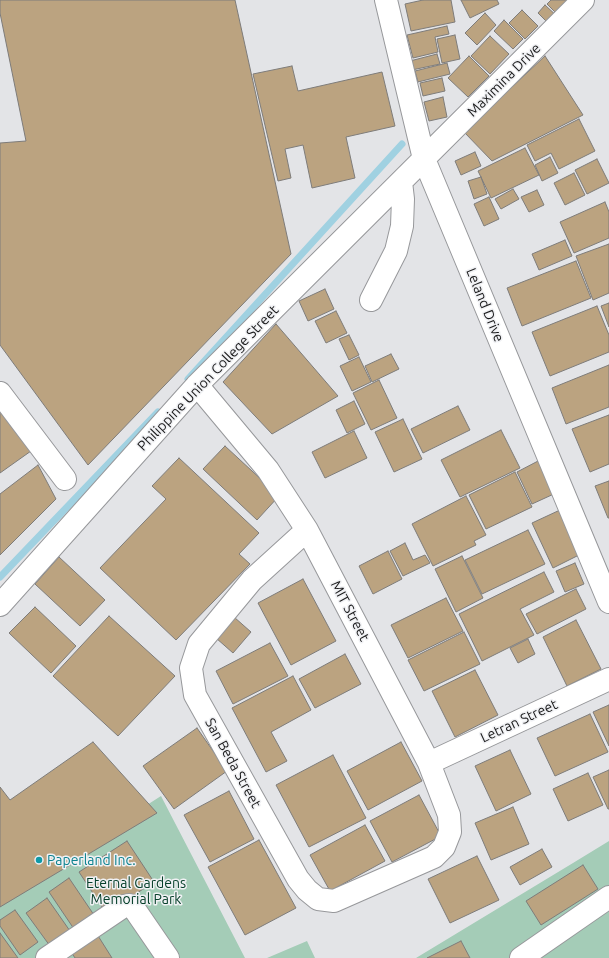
<!DOCTYPE html>
<html>
<head>
<meta charset="utf-8">
<style>
	body { margin:0 }
	canvas { display:block; background:#e3e4e7 }
</style>
</head>
<body>
<canvas width="609" height="958"></canvas>
<script>
const ctx = document.querySelector('canvas').getContext('2d');
ctx.lineJoin = 'round';
function paint(path, color) {
  ctx.fillStyle = color;
  ctx.fill(path, 'evenodd');
}
function shape(rows) {
  const path = new Path2D();
  for (const r of rows) {
    path.moveTo(r[0], r[1]);
    for (let i = 2; i < r.length; i += 2) path.lineTo(r[i], r[i + 1]);
  }
  return path;
}
function stroke(path, color, width, dash) {
  ctx.strokeStyle = color;
  ctx.lineWidth = width;
  ctx.lineCap = dash ? 'butt' : 'round';
  ctx.setLineDash(dash || []);
  ctx.stroke(path);
}
function drawText(font, color, halo, rows, align = 'center') {
  ctx.font = font + ' Ubuntu,sans-serif';
  ctx.lineWidth = 3;
  ctx.setLineDash([]);
  ctx.textBaseline = 'middle';
  ctx.strokeStyle = halo;
  ctx.fillStyle = color;
  for (const [text, x, y, turn = 0] of rows) {
    ctx.save();
    ctx.translate(x, y);
    ctx.rotate((+turn || 0) * Math.PI / 180);
    ctx.textAlign = isNaN(turn) ? turn : align;
    if (halo) ctx.strokeText(text, 0, 0);
    ctx.fillText(text, 0, 0);
    ctx.restore();
  }
}
const green = shape([
	[161,796,245,958,0,958,0,899],
	[609,841,609,958,416,958,573,863],
	[307,941,315,958,267,958]
]);
const stream = shape([
	[188,379,402,144],
	[0,577,158,412]
]);
const building = shape([
	[0,0,235,0,291,254,88,465,0,345,0,143,26,141,0,13,0,0],
	[423,0,451,0,455,22,411,31,405,4,423,0],
	[461,0,497,0,499,4,470,18,461,0],
	[551,0,566,0,572,6,560,17,547,4,551,0],
	[545,5,559,18,551,26,538,13,545,5],
	[522,10,538,26,525,39,509,23,522,10],
	[485,13,496,25,477,45,465,33,485,13],
	[504,20,523,39,513,49,494,31,504,20],
	[447,26,449,34,435,37,438,52,413,58,407,35,447,26],
	[455,35,460,59,442,63,437,39,455,35],
	[490,36,509,54,490,74,471,56,490,36],
	[437,54,440,64,412,70,410,61,437,54],
	[469,56,489,76,468,97,448,78,469,56],
	[545,56,583,115,492,161,464,132,545,56],
	[447,63,450,74,418,82,415,71,447,63],
	[292,66,298,91,382,72,395,126,346,137,355,178,312,188,303,145,285,149,291,178,278,181,253,74,292,66],
	[442,78,445,91,423,96,420,83,442,78],
	[443,97,447,117,429,121,424,102,443,97],
	[579,119,595,151,559,169,551,153,535,161,527,145,579,119],
	[525,148,539,175,491,198,478,171,525,148],
	[475,152,481,166,461,175,455,161,475,152],
	[550,157,558,173,542,181,535,165,550,157],
	[597,159,609,183,587,194,575,170,597,159],
	[574,173,585,195,565,205,554,183,574,173],
	[481,177,487,194,474,199,468,181,481,177],
	[513,189,519,199,501,209,495,199,513,189],
	[537,190,544,205,529,212,521,197,537,190],
	[489,197,499,219,484,226,474,204,489,197],
	[605,202,609,212,609,238,574,253,560,222,605,202],
	[565,240,572,256,539,270,532,254,565,240],
	[609,244,609,293,593,300,576,256,609,244],
	[576,261,591,298,522,326,507,288,576,261],
	[325,289,334,309,308,321,299,301,325,289],
	[609,303,609,327,601,306,609,303],
	[597,306,609,335,609,352,550,376,532,332,597,306],
	[336,311,347,333,326,343,315,321,336,311],
	[276,324,338,396,272,434,223,382,276,324],
	[349,335,359,355,349,360,339,339,349,335],
	[391,354,399,369,372,382,365,366,391,354],
	[359,357,371,382,352,391,340,366,359,357],
	[609,365,609,407,566,424,552,388,609,365],
	[379,380,397,418,371,430,353,393,379,380],
	[354,401,365,424,347,433,336,410,354,401],
	[458,406,470,430,423,453,411,429,458,406],
	[0,409,31,451,0,473,0,409],
	[609,415,609,464,590,472,572,429,609,415],
	[403,419,422,459,394,472,375,432,403,419],
	[501,430,520,468,460,497,441,460,501,430],
	[354,431,367,458,325,478,312,452,354,431],
	[225,446,279,496,257,520,203,469,225,446],
	[179,458,259,533,239,554,250,564,176,640,100,568,166,499,152,486,179,458],
	[540,460,556,493,532,504,517,472,540,460],
	[38,465,56,499,0,555,0,494,38,465],
	[515,472,532,507,486,529,469,495,515,472],
	[609,481,609,518,608,518,595,486,609,481],
	[466,496,486,535,474,541,476,545,433,566,412,524,466,496],
	[560,510,581,554,553,568,532,523,560,510],
	[528,530,545,564,482,594,465,560,528,530],
	[405,543,413,560,425,555,430,563,403,576,390,551,405,543],
	[388,551,402,579,373,594,359,566,388,551],
	[462,556,483,598,456,612,435,569,462,556],
	[59,557,105,600,80,626,35,584,59,557],
	[575,563,584,584,565,592,556,571,575,563],
	[544,572,554,592,520,609,534,635,482,661,459,614,544,572],
	[303,579,336,641,291,665,258,603,303,579],
	[576,589,586,609,537,634,526,614,576,589],
	[446,598,463,631,408,658,391,625,446,598],
	[35,607,76,646,51,673,9,633,35,607],
	[109,616,175,676,118,736,53,676,109,616],
	[234,617,251,632,233,653,216,638,234,617],
	[576,620,601,669,567,686,543,637,576,620],
	[464,632,480,664,424,691,408,660,464,632],
	[528,639,535,654,518,663,510,648,528,639],
	[270,643,288,676,233,704,216,671,270,643],
	[345,654,361,684,315,708,299,679,345,654],
	[475,670,498,715,455,737,432,691,475,670],
	[293,676,311,710,271,732,287,761,266,772,232,708,293,676],
	[609,705,609,746,593,712,609,705],
	[590,714,608,752,555,776,537,738,590,714],
	[197,728,227,771,174,809,143,766,197,728],
	[93,742,157,813,0,907,0,787,10,800,93,742],
	[401,742,422,781,368,810,347,771,401,742],
	[510,750,531,794,496,811,475,766,510,750],
	[333,755,366,818,309,847,276,785,333,755],
	[609,770,609,809,608,809,593,777,609,770],
	[588,773,603,805,568,821,553,789,588,773],
	[229,791,254,839,210,862,184,815,229,791],
	[419,795,441,836,392,862,370,821,419,795],
	[513,807,529,844,491,860,475,823,513,807],
	[365,825,385,861,330,891,310,855,365,825],
	[259,840,296,908,245,935,208,867,259,840],
	[127,841,154,882,106,913,79,872,127,841],
	[542,849,552,867,520,885,510,867,542,849],
	[477,856,499,900,450,923,428,879,477,856],
	[583,865,598,889,541,925,526,901,583,865],
	[69,878,94,915,74,929,49,892,69,878],
	[47,898,70,931,50,946,26,913,47,898],
	[15,910,38,942,20,955,0,926,0,920,15,910],
	[95,931,112,958,75,958,68,947,95,931],
	[0,933,18,958,0,958,0,933],
	[461,941,470,958,427,958,461,941]
]);
const minor = shape([
	[386,0,424,159,609,602],
	[371,300,396,251,402,226,403,199,401,182],
	[197,385,268,470,307,530,429,763,449,815,450,832,444,847,434,857,334,901,318,899,307,890,298,879,195,695,191,668,199,644,252,580,307,530],
	[0,393,65,479],
	[0,605,197,385,583,0],
	[429,763,609,679],
	[47,958,124,906,129,905,133,907,168,958],
	[521,958,609,897]
]);
const markers = [
	[39,860,4,"#0f9aa8"]
];
const streetNames = [
	["Maximina Drive",504,80,-45],
	["Leland Drive",485,305,68],
	["Philippine Union College Street",208,378,-46],
	["MIT Street",350,611,62],
	["Letran Street",519,721,-25],
	["San Beda Street",233,763,61]
];
const cultureNames = [
	["Paperland Inc.",47,860]
];
const parkNames = [
	["Eternal Gardens",136,883],
	["Memorial Park",136,899]
];
paint(green, '#a4ccb7');
stroke(stream, '#a0d1e1', 7);
paint(building, '#bba380');
stroke(building, '#7e7c7a', 1);
stroke(minor, '#97989b', 24);
stroke(minor, '#fff', 22);
for (const [x, y, r, color] of markers) {
  const dot = new Path2D();
  dot.arc(x, y, r, 0, 2 * Math.PI);
  ctx.fillStyle = color;
  ctx.fill(dot);
  stroke(dot, '#f0f1f4', 1.5);
}
drawText('14px', '#19191a', '#f0f1f4', streetNames);
drawText('14px', '#0d838f', '#f0f1f4', cultureNames, 'left');
drawText('14px', '#06402a', '#f0f1f4', parkNames);
</script>
</body>
</html>
